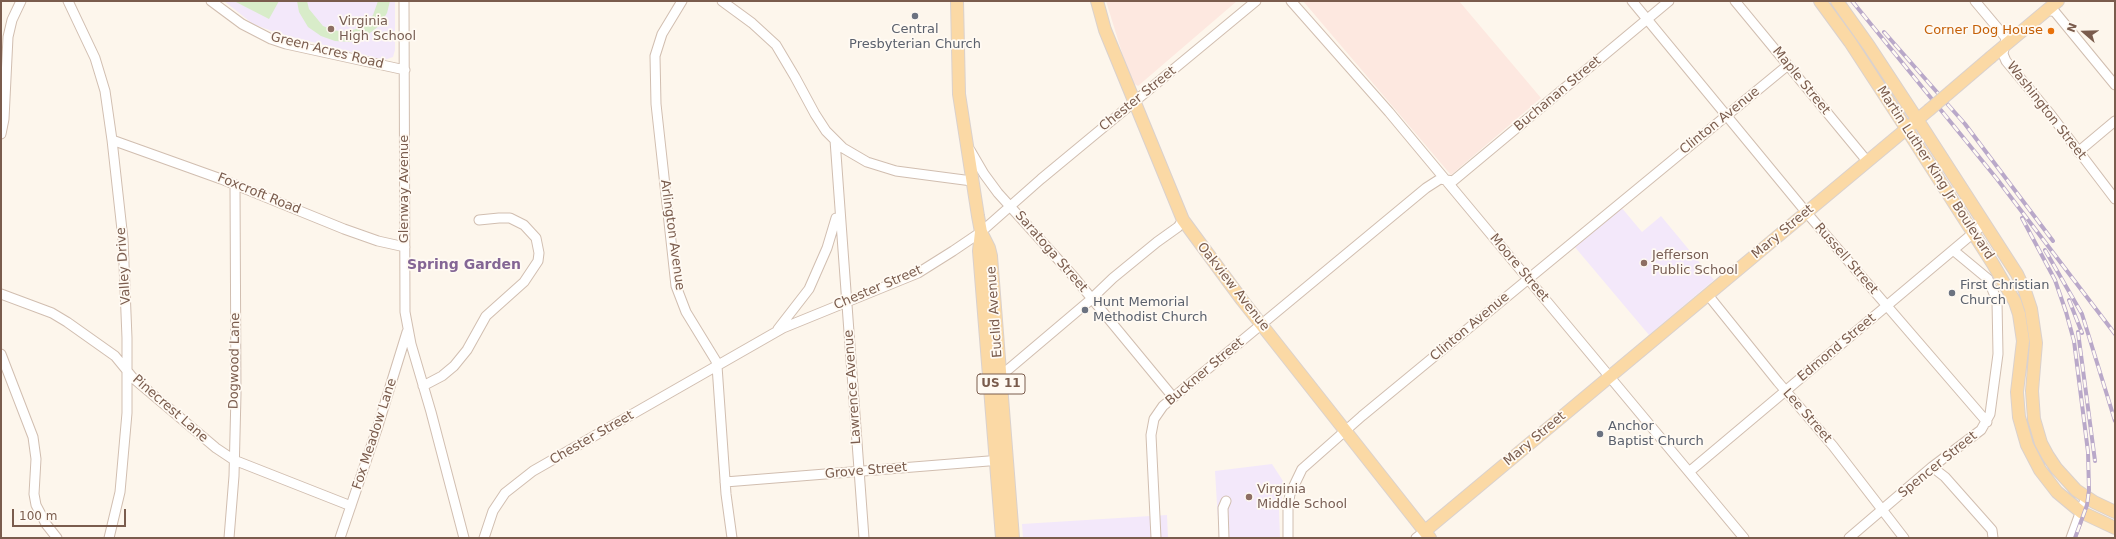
<!DOCTYPE html>
<html>
<head>
<meta charset="utf-8">
<style>
	body { margin:0 }
	#map { position:relative; width:2116px; height:539px; overflow:hidden; background:#fdf6ec; font-family:"DejaVu Sans",sans-serif }
	canvas { display:block }
	.frame { position:absolute; inset:0; border:2px solid #7a5c4d; pointer-events:none }
	.north { position:absolute; left:2064px; top:12px; width:40px; height:40px; -webkit-text-stroke:3px #fffaf3; paint-order:stroke; rotate:290deg; font-size:11px; font-weight:700; line-height:16px; text-align:center; color:#7a5c4d }
	.north::after { content:''; display:block; margin:auto; width:14px; height:18px; background:#7a5c4d; clip-path:polygon(50% 0,100% 100%,50% 72%,0 100%) }
	.scale { position:absolute; left:12px; top:509px; width:114px; height:18px; box-sizing:border-box; border:2px solid #7a5c4d; border-top:0; padding-left:5px; font-size:12px; line-height:14px; white-space:nowrap; color:#7a5c4d; -webkit-text-stroke:3px #fffaf3; paint-order:stroke }
</style>
</head>
<body>
<div id="map">
<canvas width="2116" height="539"></canvas>
<div class="frame"></div>
<div class="north">N</div>
<div class="scale">100 m</div>
</div>
<script>
const ctx = document.querySelector('canvas').getContext('2d');
ctx.lineJoin = 'round';
function paint(path, color) {
  ctx.fillStyle = color;
  ctx.fill(path, 'evenodd');
}
function shape(rows) {
  const path = new Path2D();
  for (const r of rows) {
    path.moveTo(r[0], r[1]);
    for (let i = 2; i < r.length; i += 2) path.lineTo(r[i], r[i + 1]);
  }
  return path;
}
function stroke(path, color, width, dash) {
  ctx.strokeStyle = color;
  ctx.lineWidth = width;
  ctx.lineCap = dash ? 'butt' : 'round';
  ctx.setLineDash(dash || []);
  ctx.stroke(path);
}
function drawText(font, color, halo, rows, align = 'center') {
  ctx.font = font + ' "DejaVu Sans",sans-serif';
  ctx.lineWidth = 3.5;
  ctx.setLineDash([]);
  ctx.textBaseline = 'middle';
  ctx.strokeStyle = halo;
  ctx.fillStyle = color;
  for (const [text, x, y, turn = 0] of rows) {
    ctx.save();
    ctx.translate(x, y);
    ctx.rotate((+turn || 0) * Math.PI / 180);
    ctx.textAlign = isNaN(turn) ? turn : align;
    if (halo) ctx.strokeText(text, 0, 0);
    ctx.fillText(text, 0, 0);
    ctx.restore();
  }
}
const commercial = shape([
	[1106,1,1237,1,1138,86,1131,82],
	[1303,1,1459,1,1541,98,1451,175]
]);
const education = shape([
	[224,1,395,1,395,50,393,57,384,60,280,34,253,24],
	[1621,207,1642,232,1661,216,1714,280,1649,335,1574,246],
	[1272,464,1285,484,1279,510,1280,538,1219,538,1215,471],
	[1167,515,1168,538,1023,538,1022,524]
]);
const green = shape([
	[234,1,279,1,269,19],
	[297,1,307,1,309,9,323,26,333,30,345,32,356,29,366,23,373,15,378,1,390,1,387,13,379,26,366,36,351,42,335,41,321,36,308,27,299,12]
]);
const minor = shape([
	[68,1,95,58,105,91,112,140,123,239,127,338,127,413,120,492,109,538],
	[211,1,242,24,271,39,286,44,405,70],
	[404,1,405,312,411,344,431,412,464,538],
	[682,1,662,34,655,56,656,104,676,286,686,312,716,361,717,366,726,494,732,538],
	[722,1,752,23,776,45,795,77,815,114,826,131,843,148,867,162,896,171,972,181],
	[1291,1,1389,112,1744,538],
	[1632,1,1806,212,1987,422],
	[1735,1,1867,161],
	[1975,1,2006,38,2003,54,2006,61,2051,115,2115,199],
	[2047,10,2055,12,2115,85],
	[1,134,4,119,8,37,12,20,21,1],
	[112,140,221,179,344,229,378,241,405,247],
	[835,140,864,538],
	[970,150,984,174,998,193,1074,277,1173,397],
	[2078,152,2115,121],
	[1,294,52,313,67,322,115,356,133,378,216,448,234,460,351,506],
	[1708,295,1778,382,1833,446,1904,538],
	[778,329,809,289,827,248,836,218],
	[1,354,33,437,36,459,34,494,36,505,46,524,57,538],
	[997,379,1088,302,1113,278,1157,242,1178,227,1183,220],
	[423,386,442,376,454,366,467,350,486,316,524,282,538,261,539,253,536,238,524,225,510,218,499,218,479,220],
	[1932,467,1945,477,1992,530,1993,538],
	[1689,472,1984,224],
	[725,482,1001,460],
	[229,538,234,476,236,394,235,185],
	[340,538,377,429,407,332],
	[484,538,493,511,505,493,533,471,783,328,918,273,953,251,981,232,1041,179,1256,1],
	[1156,538,1151,435,1154,419,1163,406,1426,188,1440,179,1453,181,1669,1],
	[1224,538,1223,508,1226,501],
	[1288,538,1288,507,1290,494,1302,469,1362,416,1788,65],
	[1416,538,1425,531],
	[1849,538,1932,467,1981,430,1990,414,1998,354,1997,301,1988,279,1953,250],
	[2071,538,2086,497]
]);
const major = shape([
	[957,1,959,94,978,216,981,232,989,248,991,256,1013,538],
	[1097,1,1105,30,1183,220,1242,300,1430,538],
	[1820,1,1850,42,1906,128,1993,264,2015,302,2019,314,2023,341,2017,392,2019,417,2027,445,2040,470,2057,492,2081,512,2115,528],
	[1837,1,1869,46,1917,119,2017,274,2025,291,2031,309,2036,343,2032,391,2034,419,2041,443,2048,456,2056,468,2076,490,2094,502,2115,512],
	[1991,57,2058,1],
	[981,232,979,251,1002,538],
	[1425,531,1929,110]
]);
const rail = shape([
	[1852,1,1997,179,2115,334],
	[1884,32,1965,124,2053,241],
	[2022,218,2055,280,2066,312,2074,341,2088,452,2089,490,2087,505,2075,538],
	[2045,250,2082,314,2115,421],
	[2069,300,2082,333],
	[2078,332,2095,461]
]);
const majorBridge = shape([
	[1929,110,1991,57]
]);
const markers = [
	[915,16,4,"#6b7280"],
	[331,29,4,"#8d6e63"],
	[2051,31,4,"#e8710a"],
	[1644,263,4,"#8d6e63"],
	[1952,293,4,"#6b7280"],
	[1085,310,4,"#6b7280"],
	[1600,434,4,"#6b7280"],
	[1249,497,4,"#8d6e63"]
];
const shields = [
	[1001,384,48]
];
const shieldNames = [
	["US 11",1001,384]
];
const educationNames = [
	["Virginia",339,22],
	["High School",339,37],
	["Jefferson",1652,256],
	["Public School",1652,271],
	["Virginia",1257,490],
	["Middle School",1257,505]
];
const worshipNames = [
	["Central",915,30,"center"],
	["Presbyterian Church",915,45,"center"],
	["First Christian",1960,286],
	["Church",1960,301],
	["Hunt Memorial",1093,303],
	["Methodist Church",1093,318],
	["Anchor",1608,427],
	["Baptist Church",1608,442]
];
const foodNames = [
	["Corner Dog House",2043,31]
];
const streetNames = [
	["Green Acres Road",327,51,14],
	["Maple Street",1801,81,51],
	["Buchanan Street",1558,94,-40],
	["Chester Street",1138,99,-39],
	["Washington Street",2046,111,52],
	["Clinton Avenue",1720,121,-39],
	["Martin Luther King Jr Boulevard",1935,173,57],
	["Glenway Avenue",405,189,-90],
	["Foxcroft Road",259,194,22],
	["Mary Street",1783,232,-40],
	["Arlington Avenue",672,235,82],
	["Saratoga Street",1051,252,49],
	["Russell Street",1846,259,49],
	["Valley Drive",124,266,-94],
	["Moore Street",1519,268,50],
	["Oakview Avenue",1233,287,52],
	["Chester Street",878,288,-23],
	["Euclid Avenue",995,312,-94],
	["Clinton Avenue",1470,327,-40],
	["Edmond Street",1837,348,-40],
	["Dogwood Lane",235,361,-89],
	["Buckner Street",1205,372,-40],
	["Lawrence Avenue",853,387,-94],
	["Pinecrest Lane",170,409,41],
	["Lee Street",1807,416,49],
	["Fox Meadow Lane",375,434,-72],
	["Chester Street",592,438,-30],
	["Mary Street",1535,439,-40],
	["Spencer Street",1938,465,-39],
	["Grove Street",866,471,-5]
];
const neighbourhoodNames = [
	["Spring Garden",464,265]
];
paint(commercial, '#fde8e0');
paint(education, '#f3e8fa');
paint(green, '#d8ecc9');
stroke(minor, '#d1beb0', 11);
stroke(major, '#dad1cd', 14);
stroke(minor, '#fff', 9);
stroke(major, '#fbd9a5', 12);
stroke(rail, '#b9a8c9', 4);
stroke(rail, '#fffaf3', 2.5, [8]);
stroke(majorBridge, '#dad1cd', 14, []);
stroke(majorBridge, '#fbd9a5', 12);
for (const [x, y, r, color] of markers) {
  const dot = new Path2D();
  dot.arc(x, y, r, 0, 2 * Math.PI);
  ctx.fillStyle = color;
  ctx.fill(dot);
  stroke(dot, '#fffaf3', 1.5);
}
for (const [x, y, w] of shields) {
  const box = new Path2D();
  box.roundRect(x - w / 2, y - 10, w, 20, 3);
  ctx.fillStyle = '#fffaf3';
  ctx.fill(box);
  stroke(box, '#7a5c4d', 1);
}
drawText('bold 12px', '#7a5c4d', null, shieldNames);
drawText('13px', '#785e54', '#fffaf3', educationNames, 'left');
drawText('13px', '#5b616d', '#fffaf3', worshipNames, 'left');
drawText('13px', '#c56008', '#fffaf3', foodNames, 'right');
drawText('13px', '#7a5c4d', '#fffaf3', streetNames);
drawText('bold 14px', '#846695', '#fffaf3', neighbourhoodNames);
</script>
</body>
</html>
